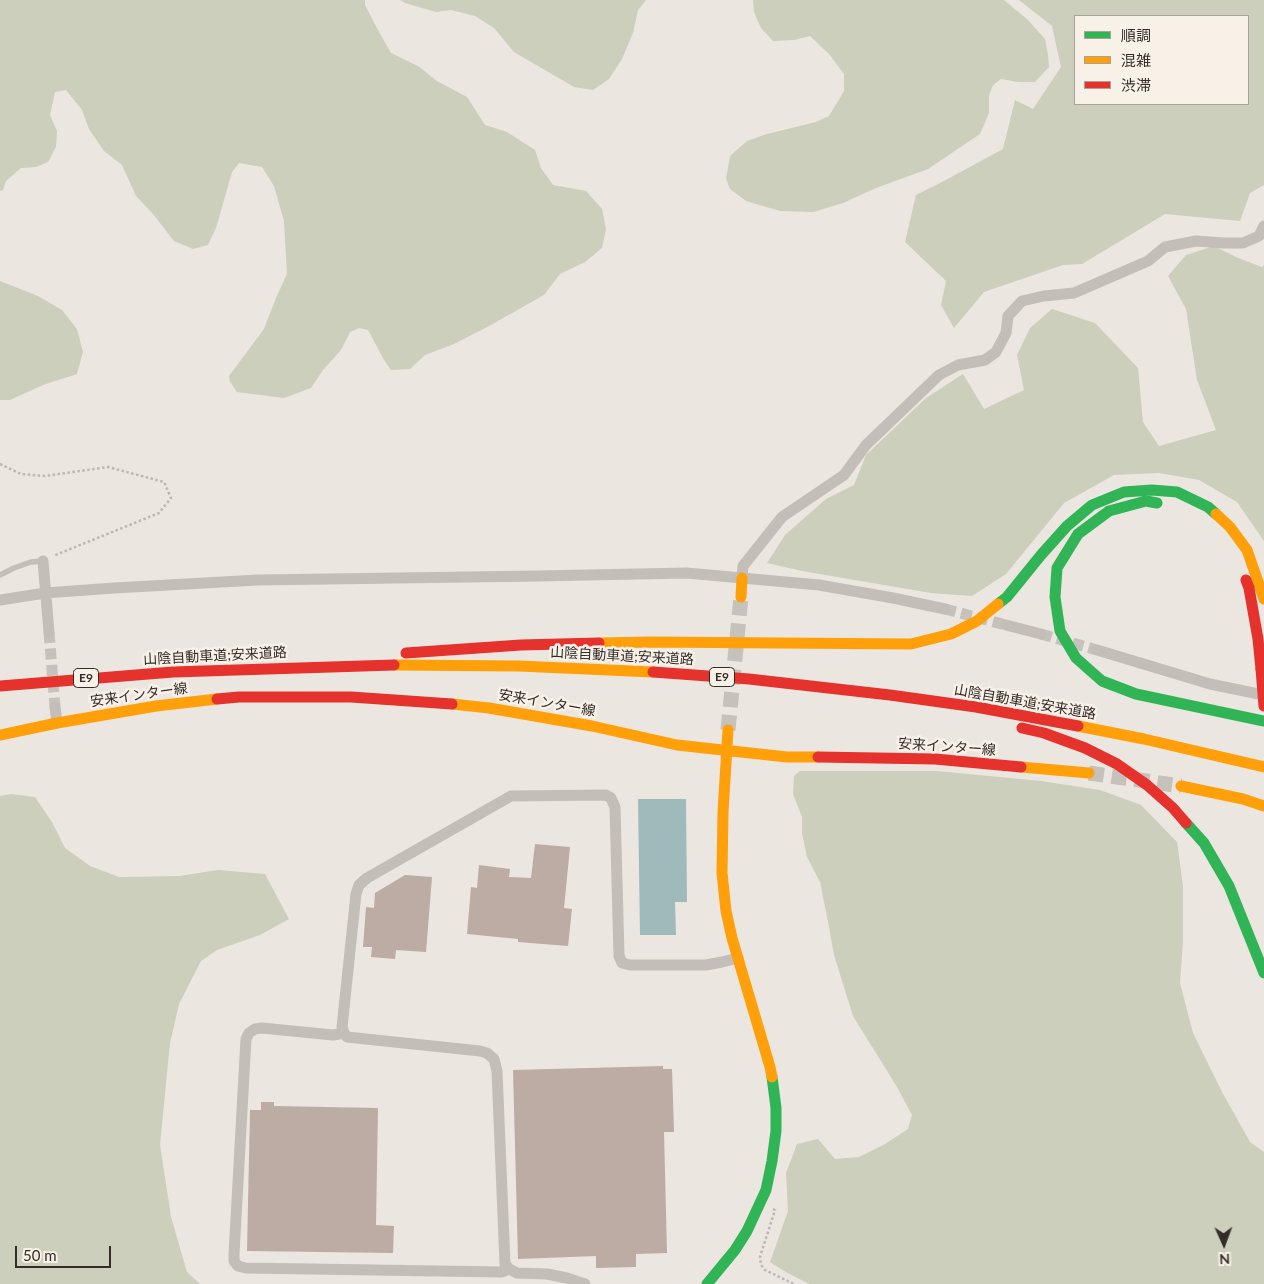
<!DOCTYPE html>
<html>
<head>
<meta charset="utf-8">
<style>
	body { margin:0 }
	#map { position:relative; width:1264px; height:1284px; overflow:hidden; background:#ebe6e0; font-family:Lato,"Noto Sans JP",sans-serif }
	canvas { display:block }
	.legend { position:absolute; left:1074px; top:15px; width:175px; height:90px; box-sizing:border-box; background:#f7f1e8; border:1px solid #a9a29b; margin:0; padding:6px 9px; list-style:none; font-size:15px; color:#342c28 }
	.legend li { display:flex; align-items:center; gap:10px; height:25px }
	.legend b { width:25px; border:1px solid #a9a29b }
	.north { position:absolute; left:1199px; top:1219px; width:50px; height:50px; -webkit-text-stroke:4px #f7f1e8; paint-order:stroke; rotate:178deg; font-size:14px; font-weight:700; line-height:20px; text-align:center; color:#342c28 }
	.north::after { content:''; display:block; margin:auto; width:18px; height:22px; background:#342c28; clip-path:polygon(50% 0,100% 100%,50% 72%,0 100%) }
	.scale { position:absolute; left:15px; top:1246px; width:96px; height:22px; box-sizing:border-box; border:2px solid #342c28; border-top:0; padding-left:6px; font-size:15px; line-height:18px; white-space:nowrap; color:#342c28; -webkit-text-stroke:4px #f7f1e8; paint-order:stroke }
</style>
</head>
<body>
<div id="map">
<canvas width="1264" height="1284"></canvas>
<ul class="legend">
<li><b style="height:6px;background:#30b455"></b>順調</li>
<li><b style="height:6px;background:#ff9f0a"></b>混雑</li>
<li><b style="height:6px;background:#e5322d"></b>渋滞</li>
</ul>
<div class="north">N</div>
<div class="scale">50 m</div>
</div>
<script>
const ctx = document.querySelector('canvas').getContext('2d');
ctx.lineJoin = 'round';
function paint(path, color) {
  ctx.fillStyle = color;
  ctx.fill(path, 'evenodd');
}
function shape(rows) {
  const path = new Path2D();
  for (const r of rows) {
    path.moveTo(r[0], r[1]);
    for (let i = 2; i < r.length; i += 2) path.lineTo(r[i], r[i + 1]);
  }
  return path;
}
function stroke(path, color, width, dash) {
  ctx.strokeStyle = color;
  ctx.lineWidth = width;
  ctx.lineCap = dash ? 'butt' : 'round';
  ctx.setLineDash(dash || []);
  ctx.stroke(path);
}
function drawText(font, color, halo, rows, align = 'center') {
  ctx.font = font + ' Lato,"Noto Sans JP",sans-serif';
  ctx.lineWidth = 5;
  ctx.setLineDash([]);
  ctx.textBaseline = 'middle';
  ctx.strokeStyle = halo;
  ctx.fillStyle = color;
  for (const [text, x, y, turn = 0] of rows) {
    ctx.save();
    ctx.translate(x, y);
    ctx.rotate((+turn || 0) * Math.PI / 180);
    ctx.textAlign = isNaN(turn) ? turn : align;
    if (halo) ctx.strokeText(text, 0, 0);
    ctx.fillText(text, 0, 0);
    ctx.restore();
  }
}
const green = shape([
	[0,0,365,0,365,5,379,32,391,53,418,66,437,81,467,97,485,125,507,132,535,150,541,168,553,185,586,191,602,209,606,229,602,248,585,262,560,274,544,295,489,326,454,344,425,355,410,369,391,370,384,360,368,330,359,328,350,332,341,350,323,370,311,388,284,398,237,392,230,382,229,376,264,329,276,298,287,274,284,221,274,186,262,167,239,163,232,172,216,228,208,245,193,249,174,241,153,214,136,196,122,165,104,151,89,129,82,110,66,90,55,92,50,115,57,131,56,147,48,162,36,167,21,168,6,181,3,190,0,191],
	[400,0,646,0,638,10,633,33,622,59,609,79,593,90,574,87,514,52,494,28,475,16,451,10,436,12,405,3],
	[753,0,1004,0,1028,20,1045,39,1048,55,1049,67,1035,82,1018,82,1001,79,993,85,989,95,989,113,980,134,928,169,876,188,843,203,813,212,780,211,746,201,730,189,726,179,730,156,747,141,767,134,816,122,829,116,844,91,844,74,829,54,810,36,794,40,773,41,761,28,754,12],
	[1019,0,1264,0,1264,185,1250,193,1240,221,1165,214,1082,264,1063,265,984,292,954,328,941,305,946,281,905,242,916,195,944,181,1003,149,1015,100,1033,109,1061,67,1052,26],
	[1075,16,1248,16,1248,104,1075,104],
	[1214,246,1238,258,1262,267,1264,265,1264,541,1237,502,1199,480,1159,473,1114,475,1064,503,1006,574,972,596,931,593,802,571,767,563,785,535,826,499,854,485,866,455,926,398,963,374,984,409,1024,390,1017,355,1030,328,1052,309,1095,323,1138,368,1143,422,1159,446,1216,430,1197,380,1186,309,1168,276,1186,255],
	[0,281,38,296,62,310,77,329,83,352,77,374,43,385,10,400,0,400],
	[800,771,937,771,1041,781,1100,790,1141,805,1177,842,1183,886,1183,941,1180,983,1193,1033,1222,1092,1250,1142,1264,1152,1264,1284,809,1284,784,1271,770,1262,788,1211,786,1173,797,1144,818,1139,835,1159,859,1157,885,1144,908,1129,912,1115,897,1087,853,1016,834,955,829,927,820,882,807,857,802,833,802,817,793,794,794,776],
	[11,794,35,797,52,822,65,848,90,866,119,877,180,876,218,870,265,874,289,919,260,935,217,950,201,961,179,1004,170,1043,160,1145,171,1217,187,1272,200,1284,0,1284,0,796]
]);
const water = shape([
	[638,799,686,799,687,902,675,902,676,935,640,935]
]);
const building = shape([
	[535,844,570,847,564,908,572,909,568,946,518,942,518,939,467,934,471,887,477,888,479,865,510,869,509,877,531,878],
	[405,875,432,877,426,952,396,950,395,959,371,957,372,947,363,947,366,907,374,908,375,893],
	[663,1066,663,1069,672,1069,674,1132,664,1132,667,1253,636,1254,636,1267,596,1268,596,1256,518,1259,513,1070],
	[261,1102,274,1102,274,1106,378,1108,376,1225,394,1226,393,1253,247,1251,250,1110,261,1110]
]);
const streetTunnel = shape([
	[945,609,1006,625],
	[49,632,55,707],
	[1041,634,1097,650]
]);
const secondaryTunnel = shape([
	[728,730,741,597],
	[1089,773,1181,786]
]);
const path = shape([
	[0,464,21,474,45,476,108,467,164,482,171,498,159,513,53,556],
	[773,1209,775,1210,760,1257,761,1265,765,1270,794,1284]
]);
const lane = shape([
	[0,575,14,568,31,562,43,561]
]);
const street = shape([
	[43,561,49,632],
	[742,578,743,566,782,517,844,475,866,445,939,375,958,365,985,360,996,352,1006,333,1008,316,1022,301,1044,296,1074,293,1148,261,1165,247,1196,241,1224,243,1243,243,1259,236,1264,226],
	[0,600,45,593,114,588,258,580,538,576,687,573,819,585,893,598,945,609],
	[1006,625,1041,634],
	[1097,650,1210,684,1264,695],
	[55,707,57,723],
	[344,1033,333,1035,262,1028,255,1029,249,1033,246,1039,234,1254,234,1261,238,1266,246,1268,502,1272,509,1269],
	[585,1284,567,1278,547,1274,517,1273,509,1269,505,1264,497,1071,494,1059,487,1053,480,1051,347,1037,344,1033,342,1027,356,894,359,885,367,878,511,796,606,795,611,798,615,807,619,956,622,963,630,965,706,965,722,962,738,958]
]);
const fast = shape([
	[1157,503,1146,501,1109,511,1078,534,1057,568,1055,597,1060,631,1076,658,1102,681,1136,694,1264,721],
	[998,604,1007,597,1041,555,1067,526,1092,505,1124,492,1152,490,1177,492,1208,507,1216,514],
	[1186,823,1204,843,1229,886,1264,973],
	[707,1284,735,1250,747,1231,766,1190,772,1161,776,1131,776,1108,772,1077]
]);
const slow = shape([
	[1216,514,1230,527,1247,550,1264,599],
	[741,597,742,578],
	[599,643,651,642,911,644,951,634,977,621,998,604],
	[394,665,519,666,653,672],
	[452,704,489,708,592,726,677,745,787,757,818,757],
	[1078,726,1144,739,1264,767],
	[728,730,723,812,722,873,726,911,732,938,770,1067,772,1077],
	[0,735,57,723,156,706,217,699],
	[1021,767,1089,773],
	[1181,786,1243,799,1264,806]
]);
const jam = shape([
	[1246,580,1249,588,1258,639,1261,669],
	[406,653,521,645,599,643],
	[653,672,749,679,890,695,976,707,1078,726],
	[0,686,173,672,394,665],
	[217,699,239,697,351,697,452,704],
	[1022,728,1044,733,1085,748,1117,764,1147,785,1173,808,1186,823],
	[818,757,935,759,1021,767]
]);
const jamBridge = shape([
	[1261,669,1264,706]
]);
const shields = [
	[722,677,25],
	[86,678,25]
];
const shieldNames = [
	["E9",722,677],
	["E9",86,678]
];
const streetNames = [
	["山陰自動車道;安来道路",215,656,-3],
	["山陰自動車道;安来道路",622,656,3],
	["安来インター線",139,695,-8],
	["山陰自動車道;安来道路",1025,702,10],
	["安来インター線",547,703,10],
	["安来インター線",947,747,4]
];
paint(green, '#cbcfbb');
paint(water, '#9fbaba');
paint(building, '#bdaca4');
stroke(streetTunnel, '#c6c1bb', 11, [11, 5.5]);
stroke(secondaryTunnel, '#c6c1bb', 15, [15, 8]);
stroke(path, '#bcb7b2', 2.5, [2.5, 2.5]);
stroke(lane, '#c4beb9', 5.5);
stroke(street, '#c4beb9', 11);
stroke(fast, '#30b455', 11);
stroke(slow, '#ff9f0a', 11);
stroke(jam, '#e5322d', 11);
stroke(jamBridge, '#e5322d', 11);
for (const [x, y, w] of shields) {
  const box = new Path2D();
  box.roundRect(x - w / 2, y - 9.5, w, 19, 4);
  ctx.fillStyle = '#f7f1e8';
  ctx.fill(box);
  stroke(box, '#342c28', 1);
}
drawText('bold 12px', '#342c28', null, shieldNames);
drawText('14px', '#342c28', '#f7f1e8', streetNames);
</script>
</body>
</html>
